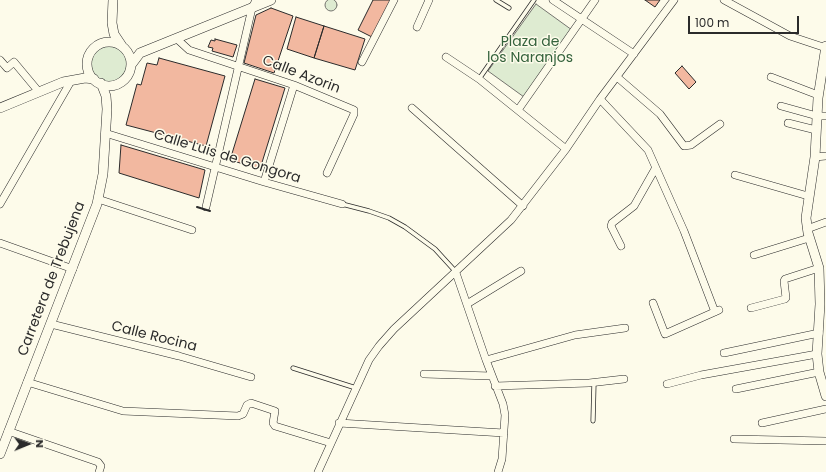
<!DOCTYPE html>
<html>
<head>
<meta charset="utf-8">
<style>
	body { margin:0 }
	#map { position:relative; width:826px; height:472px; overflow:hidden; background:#fdfbea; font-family:Poppins,sans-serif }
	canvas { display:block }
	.north { position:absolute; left:8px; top:424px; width:40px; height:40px; -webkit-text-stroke:3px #fdfbea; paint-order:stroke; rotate:89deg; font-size:11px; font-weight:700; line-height:16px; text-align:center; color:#2b2b2b }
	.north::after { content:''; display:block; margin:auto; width:14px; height:18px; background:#2b2b2b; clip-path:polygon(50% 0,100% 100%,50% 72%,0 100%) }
	.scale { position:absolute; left:688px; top:16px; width:111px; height:18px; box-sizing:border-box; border:2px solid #2b2b2b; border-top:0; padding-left:5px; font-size:12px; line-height:14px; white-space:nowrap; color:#2b2b2b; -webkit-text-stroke:3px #fdfbea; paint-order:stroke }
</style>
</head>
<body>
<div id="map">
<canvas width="826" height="472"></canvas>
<div class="north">N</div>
<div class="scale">100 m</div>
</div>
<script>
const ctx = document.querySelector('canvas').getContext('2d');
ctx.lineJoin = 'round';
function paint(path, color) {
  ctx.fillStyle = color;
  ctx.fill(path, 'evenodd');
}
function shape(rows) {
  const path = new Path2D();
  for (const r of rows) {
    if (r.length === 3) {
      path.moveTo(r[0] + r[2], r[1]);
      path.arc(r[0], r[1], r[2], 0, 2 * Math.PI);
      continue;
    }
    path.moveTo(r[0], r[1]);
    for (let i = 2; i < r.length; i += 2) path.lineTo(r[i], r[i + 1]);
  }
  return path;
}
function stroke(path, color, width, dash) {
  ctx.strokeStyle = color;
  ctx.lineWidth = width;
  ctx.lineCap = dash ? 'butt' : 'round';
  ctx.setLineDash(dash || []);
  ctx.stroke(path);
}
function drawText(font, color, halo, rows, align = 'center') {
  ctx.font = font + ' Poppins,sans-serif';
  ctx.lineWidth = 3;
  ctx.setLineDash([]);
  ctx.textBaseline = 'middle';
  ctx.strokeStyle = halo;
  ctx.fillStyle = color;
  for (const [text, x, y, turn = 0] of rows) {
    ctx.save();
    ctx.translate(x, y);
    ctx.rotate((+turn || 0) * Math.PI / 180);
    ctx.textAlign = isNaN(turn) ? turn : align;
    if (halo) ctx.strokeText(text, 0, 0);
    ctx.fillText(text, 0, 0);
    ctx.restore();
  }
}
const green = shape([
	[331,5,6],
	[536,4,572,30,524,97,488,71,536,4],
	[109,64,18]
]);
const building = shape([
	[373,0,391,0,372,37,358,30,373,0],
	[645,0,660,0,655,7,645,0],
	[271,8,293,16,274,73,244,63,256,15,271,8],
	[296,17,324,26,314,58,287,49,296,17],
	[324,26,365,39,355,70,314,58,324,26],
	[215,39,237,45,233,57,212,51,213,48,208,47,211,40,215,41,215,39],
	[159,58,225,76,206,146,126,125,137,84,141,85,147,63,157,65,159,58],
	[682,66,696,82,689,89,675,73,682,66],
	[255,79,285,88,260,169,230,160,255,79],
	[121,145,205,170,199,198,119,173,121,145]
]);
const lane = shape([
	[496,0,509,8],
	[479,79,534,0],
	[342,204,369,211,389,218,405,227,435,249,456,272],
	[293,368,356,388],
	[593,421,594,383]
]);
const street = shape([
	[553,0,634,54],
	[724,0,790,36,826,48],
	[417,27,429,0],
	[177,39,189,50,294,85,354,110,354,114,327,173],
	[446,57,479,79,566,149],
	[0,60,7,68,14,62,39,92],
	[362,62,394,0],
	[617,77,660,114,684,146,691,145,720,124],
	[771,77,818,95],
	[600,99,648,150,684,231,715,312],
	[781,106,817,116,826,116],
	[412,108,523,206],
	[518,110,595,0],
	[788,123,816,130],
	[105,133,264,182,342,204],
	[815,157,826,156],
	[735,175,808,196],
	[264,182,294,85],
	[98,199,192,230],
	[0,204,71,81],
	[206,207,252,8,256,0],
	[807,229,826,222],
	[0,243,73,269],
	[621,246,611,226,612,223,634,206,655,169],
	[754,255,809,238],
	[456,273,486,360,503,404,505,415,502,459,498,472],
	[653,303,665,334,719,310],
	[467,304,521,271],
	[751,308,785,299,786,298,784,281,785,279,819,268],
	[51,324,179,356,251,377],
	[724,353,819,333],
	[486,360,575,335,625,328],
	[424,374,492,376],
	[27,382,123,411,238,416,243,414,247,405,251,403,275,411,273,423,275,426,331,443],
	[667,384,701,375,817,354],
	[495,386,589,383,624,379],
	[736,389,819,372],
	[339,423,504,433],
	[762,423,826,409],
	[8,431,98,462,101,466,99,472],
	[734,439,826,441],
	[318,472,369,360,379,346,394,329,511,220,566,149,600,99,674,0]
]);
const secondary = shape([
	[113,0,112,23,114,34,122,46],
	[109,64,22],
	[826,46,818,98,815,157,806,218,808,233,819,268,820,304,817,354,819,372,826,396],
	[131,65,140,53,271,0],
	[0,108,63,82,85,78,94,79],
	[0,454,97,204,103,174,107,109,106,96,101,83]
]);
const wall = shape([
	[197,207,210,211]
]);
const parkNames = [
	["Plaza de",530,42],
	["los Naranjos",530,58]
];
const streetNames = [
	["Calle Azorin",301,75,21],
	["Calle Luis de Gongora",227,157,17],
	["Carretera de Trebujena",52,279,-69],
	["Calle Rocina",154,337,14]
];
paint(green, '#deebd1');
stroke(green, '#74746e', 1);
paint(building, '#f2b8a0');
stroke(building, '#2b2b2b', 1);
stroke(lane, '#2b2b2b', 5);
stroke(street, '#2b2b2b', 8);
stroke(secondary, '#2b2b2b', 10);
stroke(lane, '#fdfbea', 3.5);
stroke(street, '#fdfbea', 7);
stroke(secondary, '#fdfbea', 9);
stroke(wall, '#2b2b2b', 2);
drawText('14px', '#34623c', '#fdfbea', parkNames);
drawText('14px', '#2b2b2b', '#fdfbea', streetNames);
</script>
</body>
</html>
